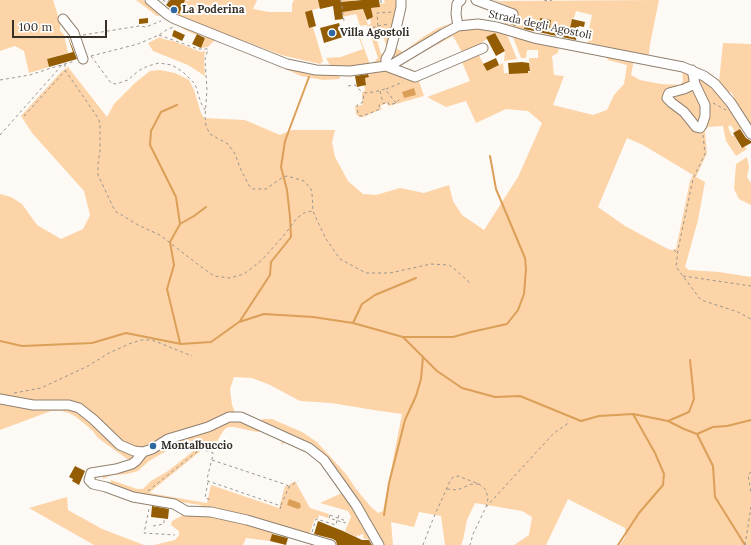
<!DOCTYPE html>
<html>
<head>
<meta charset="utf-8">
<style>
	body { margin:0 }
	#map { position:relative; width:751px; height:545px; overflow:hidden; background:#fdfaf6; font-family:Lora,serif }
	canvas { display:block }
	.scale { position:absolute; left:12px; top:20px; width:95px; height:18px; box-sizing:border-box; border:2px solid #373029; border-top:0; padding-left:5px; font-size:12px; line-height:14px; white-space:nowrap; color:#373029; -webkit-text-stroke:3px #fff; paint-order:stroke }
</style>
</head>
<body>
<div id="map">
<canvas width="751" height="545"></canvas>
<div class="scale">100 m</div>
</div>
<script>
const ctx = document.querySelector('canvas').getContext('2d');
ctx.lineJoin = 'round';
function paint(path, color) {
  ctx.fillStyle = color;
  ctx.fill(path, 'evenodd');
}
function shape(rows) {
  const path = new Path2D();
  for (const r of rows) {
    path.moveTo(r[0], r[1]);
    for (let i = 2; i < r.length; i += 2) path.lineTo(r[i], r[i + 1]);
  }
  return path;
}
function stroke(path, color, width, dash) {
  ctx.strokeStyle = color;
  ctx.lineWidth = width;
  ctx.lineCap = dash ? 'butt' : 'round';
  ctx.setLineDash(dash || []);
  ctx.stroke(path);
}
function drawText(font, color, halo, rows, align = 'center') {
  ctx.font = font + ' Lora,serif';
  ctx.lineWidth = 4;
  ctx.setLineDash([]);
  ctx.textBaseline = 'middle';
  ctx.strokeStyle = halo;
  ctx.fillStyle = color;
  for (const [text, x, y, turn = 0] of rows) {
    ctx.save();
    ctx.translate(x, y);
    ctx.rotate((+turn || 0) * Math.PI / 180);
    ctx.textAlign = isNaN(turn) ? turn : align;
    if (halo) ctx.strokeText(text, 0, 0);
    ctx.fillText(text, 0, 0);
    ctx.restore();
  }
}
const green = shape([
	[0,0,53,0,60,22,60,30,64,35,68,53,47,59,49,67,29,73,24,51,15,46,0,51],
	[136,0,143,0,161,15,157,16],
	[184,0,188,1,189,0,257,0,253,9,269,12,292,12,292,4,294,0,318,0,320,8,305,12,309,28,313,27,323,61,320,64,281,55,178,16],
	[340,0,354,0,350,11,363,9,368,25,371,24,370,18,373,17,371,8,380,7,379,4,385,3,384,0,398,0,387,49,384,38,377,40,381,54,386,53,384,63,375,65,374,62,378,58,367,25,360,26,356,14,342,17],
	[493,0,500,1,659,0,650,44,649,54,645,55,588,43,588,34,592,15,576,11,574,18,572,18,570,33,554,30,552,36,549,35,551,20,540,18,539,25,525,23,524,32,514,28,517,20,511,19,509,27,504,27,508,6],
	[455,22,453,26,391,62,388,60,394,47,403,52,423,37,438,28],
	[177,23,216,37,214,41,208,47,201,48,206,35,198,32,196,35,183,29],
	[479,27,506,32,517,59,504,61,505,51,495,33,487,37,487,39,463,54,453,36,397,66,398,68,415,74,409,74,396,68,396,65,459,30],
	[358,35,359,35,371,67,331,67,326,58,341,57,363,49],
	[512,35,559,46,558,53,552,56,554,75,564,76,553,105,593,115,607,110,614,95,624,84,627,65,608,60,604,54,634,60,631,75,640,80,661,84,680,85,683,81,682,70,690,72,711,86,725,101,743,127,735,132,731,125,728,127,732,136,734,135,741,148,744,146,747,149,736,156,726,141,723,126,708,127,705,131,707,153,696,177,705,182,698,220,685,267,689,270,719,272,751,277,751,545,620,545,626,536,625,528,568,499,546,545,514,545,529,535,532,517,522,511,475,503,467,520,463,540,461,545,445,545,441,516,419,512,414,527,391,522,393,545,383,545,335,469,259,421,263,419,272,419,302,432,317,442,346,474,356,489,371,507,378,513,383,511,402,414,380,411,331,403,300,401,270,385,252,378,234,377,230,389,232,405,235,412,227,413,202,427,152,446,143,448,133,447,125,444,70,401,57,400,32,402,0,396,0,194,11,197,22,204,37,225,61,239,83,229,90,215,84,191,32,133,21,116,62,71,68,67,107,117,114,104,136,82,150,71,160,70,175,73,189,80,194,90,201,113,204,118,245,120,280,135,292,130,335,130,332,142,335,157,348,181,363,194,376,195,400,188,424,193,449,185,453,201,462,215,484,230,518,177,542,123,528,111,506,109,476,123,466,101,446,107,427,97,470,81,461,60,478,53,487,71,503,63,504,73,528,73,530,71,529,58,538,58,538,50,527,50,526,58,521,58],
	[627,138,643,145,693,175,690,181,676,249,671,250,666,248,625,226,598,207],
	[160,37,163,39,173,41,201,52,205,51,204,59,205,76,188,65,153,51,148,43],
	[723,43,751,44,751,128,733,101,734,97,731,92,728,93,719,82],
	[275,62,339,75,340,79,323,80,301,76,279,66],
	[385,69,418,78,424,96,389,106,387,103,380,106,382,109,363,117,359,117,356,114,355,106,362,105,362,93,365,90,364,85,366,84,365,78,369,77,368,72],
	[747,157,749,167,747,177,751,183,751,205,739,199,734,189,736,164],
	[0,403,31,410,66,408,79,412,116,447,134,456,130,461,98,438,92,430,76,417,69,413,61,411,51,411,0,430],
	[239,421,264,431,257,432,234,427,228,427,224,430,216,443,213,447,203,449,149,493,207,503,211,485,279,508,285,486,287,486,295,481,310,508,329,514,328,518,319,515,318,519,315,518,309,535,206,509,200,505,147,497,110,486,111,480,137,489,143,489,151,481,168,471,196,449,175,446,149,461,138,471,127,474,112,475,103,479,103,476,95,475,143,458,159,450,171,442,223,422],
	[283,440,307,451,325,465,370,535,369,540,363,538,364,535,361,534,360,536,358,535,356,537,345,531,351,517,348,511,320,503,342,493,326,469,319,462,307,452,286,442,281,445,282,441],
	[67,497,68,510,102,529,144,545,94,545,29,508],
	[192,513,212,514,273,531,270,541,246,538,243,545,154,545,175,540,179,535,179,531,171,525,172,521,183,515]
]);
const water = shape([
	[414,88,416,95,404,98,402,92],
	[289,499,300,503,301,507,298,509,287,505]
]);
const stream = shape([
	[177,105,161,112,151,131,150,145,176,197,180,224,170,242,174,265,167,289,180,343],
	[180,224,194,216,206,207],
	[240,321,270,275,271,262,291,237,290,217,287,190,281,167,285,141,309,77],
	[353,323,362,304,375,295,416,278],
	[403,337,453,337,471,332,507,324,518,310,524,294,526,269,525,258,496,189,490,156],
	[0,341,22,346,92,343,126,333,181,344,211,342,239,322,264,314,313,317,353,323,403,337,437,371,462,388,495,397,520,396,581,421,599,416,633,414,668,421,684,429,697,434,713,427,727,426,751,420],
	[668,421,689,412,694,399,690,360],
	[697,434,713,466,715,497,745,545],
	[384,515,389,483,405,420,416,396,421,379,423,357],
	[618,545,639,513,663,485,664,474,655,453,633,414]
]);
const building = shape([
	[170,0,185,0,179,14,166,5],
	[318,0,340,0,341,2,362,0,379,0,380,7,371,8,373,17,367,20,363,9,342,12,343,19,335,20,333,6,320,9],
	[312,10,316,26,309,28,305,12],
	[148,18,148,23,139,24,139,19],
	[540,18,551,20,550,29,569,33,572,19,585,22,584,27,579,26,576,40,524,29,525,23,539,25],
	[511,20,517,20,515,26,510,24],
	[339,23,343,37,324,43,320,28],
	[357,28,359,35,349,38,346,32],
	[174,30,185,35,182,41,172,36],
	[495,33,505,51,496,56,486,37],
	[67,34,77,59,49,67,47,59,73,52],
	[197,34,205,38,201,48,192,44],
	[496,58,499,65,487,71,483,64],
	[522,62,529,63,530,71,528,71,528,73,509,74,508,63],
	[368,74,369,77,365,78,366,85,357,87,355,76],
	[740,129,746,138,751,141,751,143,742,148,733,133],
	[75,466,85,471,79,485,72,481,73,479,69,477],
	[152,506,169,509,168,519,151,517],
	[318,521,343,531,362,540,369,540,372,545,337,545,336,541,333,539,314,534],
	[272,534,288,538,286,545,270,541]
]);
const path = shape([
	[163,0,167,3,169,0],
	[341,0,344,21],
	[381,0,381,3],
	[544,0,549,1,552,0],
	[378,26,389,24],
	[347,31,359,27],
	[361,31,378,26,377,13,392,12],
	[83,35,139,26,146,27,161,21],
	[159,35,198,49,208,49,205,59,207,90,205,117,206,126,210,134,228,144,235,154,241,170,250,187,253,189,266,189,283,177,287,176,304,181,311,189,312,194,313,211,316,218,326,239,340,259,366,273,390,273,431,264,449,265,457,271,471,284],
	[91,56,138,44,159,35,168,29,174,27],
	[91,56,111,83,116,84,128,80,138,71,148,66,159,63,172,65,183,72,195,84,201,103,205,110],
	[65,64,65,70,98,118,100,123,100,150,98,164,98,175,115,211,138,225,160,235,196,263,214,276,230,278,244,274,262,260,285,234,297,218,304,213,312,211],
	[0,80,30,75,48,69,75,61],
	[348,86,355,85,363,93],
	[386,89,403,82],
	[380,91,383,103],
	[396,103,385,89,374,92,364,93,363,102,357,105,358,113,360,116,363,116,380,109,379,105,388,102,389,105,396,103,401,98],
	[713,103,726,110],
	[24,116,65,71],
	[0,135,62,65],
	[703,135,705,154,693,179,678,250,676,267,701,300,738,312,751,319],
	[674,250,677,253],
	[683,276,751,286],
	[14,393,41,388,88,366,109,353,129,344,141,340,152,340,192,356],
	[212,460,287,485,289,487],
	[751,472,748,475,751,492],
	[208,482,205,498,212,500],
	[447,489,457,490,472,484,479,484],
	[148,491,199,450,209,451,213,453,213,455,207,479,208,481,281,506,280,509],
	[281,505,289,487,298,481],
	[486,507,554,433,567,424,568,420],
	[149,509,144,533,175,535],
	[330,515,346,521,345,523,329,518,330,515],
	[338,518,339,514],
	[153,526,164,524,164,520],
	[312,532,316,519,336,525,337,520],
	[423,545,433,519,450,481,453,477,458,476,479,484,486,490,488,499,486,507,473,534,470,545],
	[745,545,751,507]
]);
const minor = shape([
	[150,0,168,15,175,19,287,64,316,70,350,71,386,66,393,64,443,34,458,26,478,24,497,27,534,38,683,67,704,76,715,84,731,103,751,134],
	[401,0,401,7,395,33,390,52,386,59,386,66,415,77,483,48],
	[476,0,513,14],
	[63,19,74,33,83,59],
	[458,26,456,14,457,4,461,0],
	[692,70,695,84,705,105,705,116,702,125,700,128,696,127,684,112,672,103,667,98,669,93,684,89,695,84],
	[0,399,33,405,69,405,79,408,93,419,120,445,134,451,143,452,152,449,168,439,208,427,229,417,241,417,309,448,324,460,356,505,379,545],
	[143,452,136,461,132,464,116,469,91,473,89,480,93,484,106,487,133,497,174,504,186,511,211,512,247,520,331,545]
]);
const markers = [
	[174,10,4,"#2d68a0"],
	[332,33,4,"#2d68a0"],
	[153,446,4,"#2d68a0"]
];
const poiNames = [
	["La Poderina",182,10],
	["Villa Agostoli",340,33],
	["Montalbuccio",161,446]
];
const streetNames = [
	["Strada degli Agostoli",540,25,12]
];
paint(green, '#fcd4a8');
paint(water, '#db9f58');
stroke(stream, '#db9f58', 2);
paint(building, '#945d03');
stroke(minor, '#91806f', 11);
stroke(path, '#9a9590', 1, [3, 3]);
stroke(minor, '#fff', 9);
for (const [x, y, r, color] of markers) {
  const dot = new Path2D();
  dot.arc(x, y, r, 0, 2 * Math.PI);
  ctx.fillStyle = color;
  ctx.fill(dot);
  stroke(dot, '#fff', 1.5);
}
drawText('bold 11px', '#373029', '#fff', poiNames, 'left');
drawText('11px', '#373029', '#fff', streetNames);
</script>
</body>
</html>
